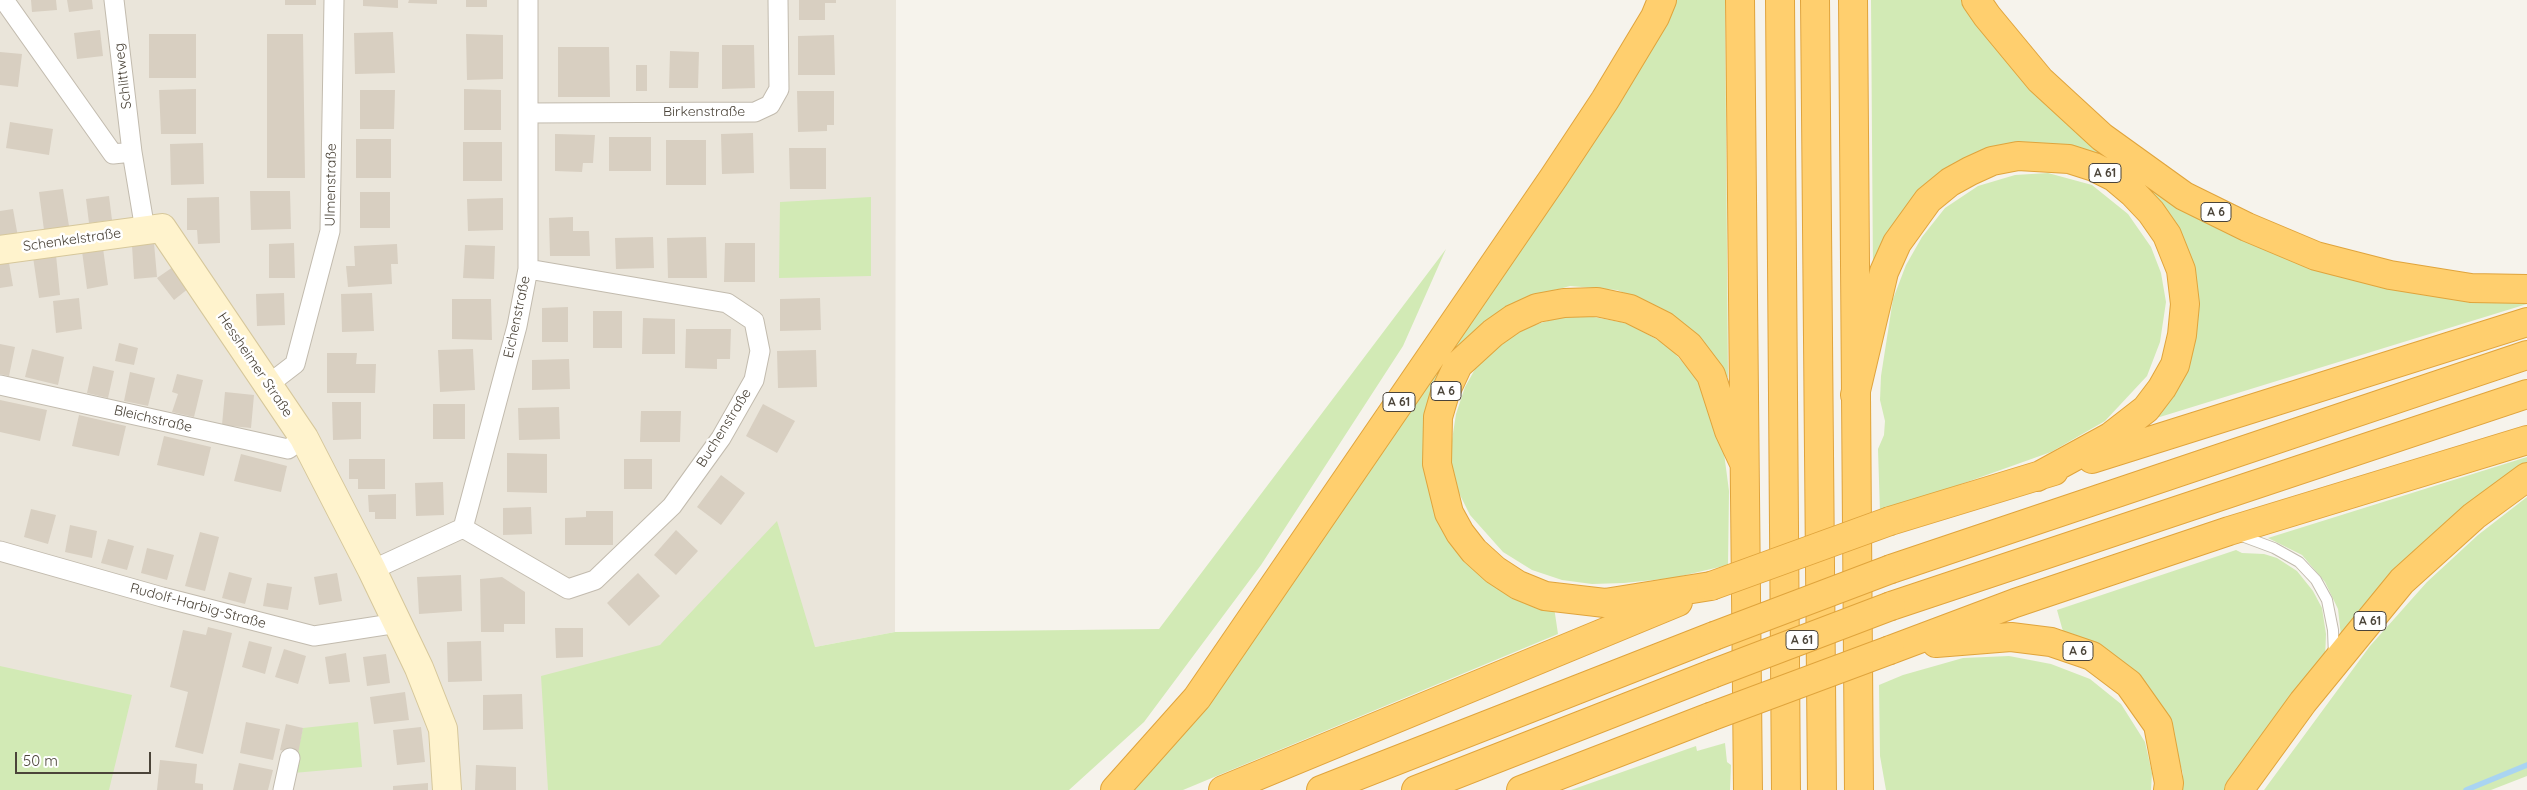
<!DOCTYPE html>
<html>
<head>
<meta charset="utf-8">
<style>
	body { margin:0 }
	#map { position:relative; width:2527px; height:790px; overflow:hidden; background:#f6f3ec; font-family:Quicksand,sans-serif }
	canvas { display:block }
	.scale { position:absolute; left:15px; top:752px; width:136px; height:22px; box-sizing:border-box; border:2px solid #4b4439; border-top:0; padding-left:6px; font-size:15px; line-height:18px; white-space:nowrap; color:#4b4439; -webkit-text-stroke:4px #fff; paint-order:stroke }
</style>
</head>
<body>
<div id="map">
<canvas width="2527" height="790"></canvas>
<div class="scale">50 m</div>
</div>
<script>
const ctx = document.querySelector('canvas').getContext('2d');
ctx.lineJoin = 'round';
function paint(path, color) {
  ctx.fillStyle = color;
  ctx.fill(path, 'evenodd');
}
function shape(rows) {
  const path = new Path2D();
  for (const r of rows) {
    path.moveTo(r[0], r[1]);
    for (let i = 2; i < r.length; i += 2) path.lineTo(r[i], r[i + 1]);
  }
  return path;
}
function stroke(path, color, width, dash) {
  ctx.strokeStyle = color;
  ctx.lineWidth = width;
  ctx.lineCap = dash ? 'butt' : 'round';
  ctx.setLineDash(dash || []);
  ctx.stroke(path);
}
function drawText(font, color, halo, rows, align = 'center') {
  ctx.font = font + ' Quicksand,sans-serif';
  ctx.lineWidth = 5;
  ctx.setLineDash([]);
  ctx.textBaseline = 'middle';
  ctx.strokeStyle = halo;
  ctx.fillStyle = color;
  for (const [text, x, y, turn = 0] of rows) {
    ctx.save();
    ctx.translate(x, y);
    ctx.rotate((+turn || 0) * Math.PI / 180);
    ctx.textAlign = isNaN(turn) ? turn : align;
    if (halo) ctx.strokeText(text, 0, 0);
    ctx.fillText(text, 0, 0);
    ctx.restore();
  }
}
const residential = shape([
	[0,0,896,0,895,632,815,647,833,790,0,790]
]);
const green = shape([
	[1674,0,1725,0,1728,378,1702,341,1661,308,1617,290,1570,286,1540,294,1512,305,1484,322,1464,341,1430,399,1423,434,1424,466,1438,517,1554,607,1558,634,1183,790,1126,790],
	[1871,0,1966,0,1996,39,2224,224,2527,298,2527,304,2150,420,2194,317,2126,173,1962,162,1873,277],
	[2048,173,2092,185,2128,214,2151,247,2161,273,2166,302,2160,342,2147,376,2105,421,2051,452,1880,513,1878,449,1884,435,1885,421,1880,400,1881,376,1893,299,1906,265,1922,237,1945,208,1978,186,2015,175],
	[871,197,871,276,779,278,780,202],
	[1446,249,1403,346,1261,565,1144,722,1069,790,548,790,541,676,660,645,777,521,815,647,895,632,1159,629],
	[1583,315,1631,324,1669,347,1698,379,1716,415,1724,453,1729,491,1728,565,1673,578,1624,583,1592,584,1562,580,1532,570,1503,552,1470,515,1459,493,1452,465,1452,440,1456,414,1465,387,1479,362,1501,343,1528,327,1557,318],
	[2527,457,2527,462,2483,494,2341,636,2338,609,2325,582,2302,555,2268,538],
	[2527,497,2527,776,2491,790,2264,790,2370,646,2427,582,2478,535],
	[2236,550,2242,553,2264,554,2277,558,2297,571,2313,591,2322,608,2326,634,2325,660,2228,790,2181,790,2183,774,2171,731,2064,635,2057,610],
	[2009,656,2051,664,2090,679,2121,704,2145,742,2152,773,2151,790,1886,790,1880,756,1879,685,1903,675,1963,658],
	[0,666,132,695,109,790,0,790],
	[358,722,362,767,293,773,303,728],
	[1725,743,1727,762,1731,765,1730,790,1571,790,1696,746,1697,751]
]);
const stream = shape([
	[2466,790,2527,765]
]);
const building = shape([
	[31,0,56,0,57,10,32,12],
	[67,0,92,0,93,9,69,12],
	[285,0,316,0,316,5,285,5],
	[363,0,398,0,398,8,363,6],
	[409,0,437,0,437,4,408,3],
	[466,0,487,0,487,7,466,7],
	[799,0,836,0,836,3,825,3,825,20,799,20],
	[100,30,103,56,77,59,74,33],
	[393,32,395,73,355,74,354,33],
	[149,34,196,34,196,78,149,78],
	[267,34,303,34,305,178,267,178],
	[466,34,503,35,503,79,467,80],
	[834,35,835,75,798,75,798,36],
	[722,45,754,45,755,88,722,89],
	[558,47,609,47,610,97,558,97],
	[670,51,699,52,698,88,669,88],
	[0,52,22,54,18,87,0,85],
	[636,65,647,65,647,91,636,91],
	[196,89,196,134,161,134,159,90],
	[464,89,501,90,501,130,464,130],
	[360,90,395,90,394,129,360,129],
	[797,91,834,91,834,125,827,125,827,131,798,132],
	[10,122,53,129,49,155,6,148],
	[753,133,754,173,722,174,721,134],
	[555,134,595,135,593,163,583,163,582,172,555,171],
	[609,137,651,137,651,171,609,171],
	[356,139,391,139,391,178,356,178],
	[666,140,706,140,706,185,666,185],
	[463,142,502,142,502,181,463,181],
	[203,143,204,184,171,185,170,144],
	[789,148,826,148,826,189,790,189],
	[63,189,69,226,44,230,39,192],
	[250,191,290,191,291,229,251,230],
	[360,192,390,192,390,228,360,228],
	[109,196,112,220,89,223,86,199],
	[219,197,220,243,198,244,197,230,187,230,187,198],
	[503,198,503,230,468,231,467,199],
	[13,209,18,237,0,240,0,211],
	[573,217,573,231,589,231,590,256,550,256,549,218],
	[653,237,654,268,616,269,615,238],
	[706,237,707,278,668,278,667,238],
	[154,243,157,277,134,279,132,245],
	[294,243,295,278,269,278,269,244],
	[725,243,755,243,755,282,724,282],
	[397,244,398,264,391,264,392,284,348,287,346,266,355,266,354,246],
	[465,245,495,246,494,279,463,278],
	[103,248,108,285,87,289,82,251],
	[56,255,60,295,39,298,33,257],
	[9,263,13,286,0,288,0,264],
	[173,267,189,288,174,300,157,278],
	[284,293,285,325,257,326,256,294],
	[372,293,374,331,342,332,341,294],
	[79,298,82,329,56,333,53,301],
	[820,298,821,330,780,331,780,299],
	[452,299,491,299,492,340,452,339],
	[568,307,568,342,542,342,542,308],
	[593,311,622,311,622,348,593,348],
	[643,318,675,319,675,354,642,354],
	[686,329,731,329,730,359,717,359,717,369,685,368],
	[119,343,138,348,134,365,115,361],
	[0,344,15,347,9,376,0,374],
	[32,349,64,357,58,385,25,377],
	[473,349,475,390,440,392,438,350],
	[816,350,817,387,778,388,777,351],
	[327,353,357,353,356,364,376,364,375,393,327,393],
	[569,359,570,389,532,390,532,360],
	[93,366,114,371,108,398,87,393],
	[130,372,155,378,148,406,124,401],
	[177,374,203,380,194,417,172,412,178,394,172,392],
	[225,392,254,395,251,428,222,425],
	[0,400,47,410,40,441,0,432],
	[332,402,361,402,361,439,333,440],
	[433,404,465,404,465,439,433,439],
	[763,404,795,421,777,453,746,436],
	[559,407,560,439,519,440,518,408],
	[641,411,681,411,680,442,640,442],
	[79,415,126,426,119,456,72,446],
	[164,436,211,447,204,476,157,465],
	[507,453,547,454,547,493,507,492],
	[241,454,287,466,281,492,234,481],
	[349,459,385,459,385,489,358,489,358,479,349,479],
	[624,459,652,459,652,489,624,489],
	[721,475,745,493,721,525,697,507],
	[443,482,444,515,416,516,415,483],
	[396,494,396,519,375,519,375,512,369,512,368,495],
	[531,507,532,534,503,535,503,508],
	[31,509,56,515,48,544,24,537],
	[586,511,613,511,613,545,565,545,565,518,586,517],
	[70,525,97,531,92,558,65,552],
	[676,530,698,551,676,575,654,555],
	[200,532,219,537,205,591,185,586],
	[108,539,134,546,127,570,101,563],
	[147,548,174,555,167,580,141,573],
	[229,572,252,578,245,604,222,598],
	[337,573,342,601,319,605,314,577],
	[638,573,660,596,629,626,607,603],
	[461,575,462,611,419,614,417,577],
	[502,577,525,592,525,624,504,624,504,632,481,632,480,579],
	[267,583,292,587,288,610,263,606],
	[208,627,232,633,203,754,175,747,188,692,170,687,183,630,206,635],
	[555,628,583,628,583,657,556,658],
	[249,641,272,647,265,674,242,667],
	[481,641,482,681,448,682,447,642],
	[284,649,306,656,298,684,275,677],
	[346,653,350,682,329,684,325,657],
	[386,654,390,683,367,686,363,657],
	[405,692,409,720,374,724,370,697],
	[522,694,523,729,483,730,483,695],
	[246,722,280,729,273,760,240,753],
	[286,724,303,728,298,754,280,750],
	[421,727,425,762,397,765,393,730],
	[160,760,197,764,195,783,203,784,203,790,157,790],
	[239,763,273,770,268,790,233,790],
	[476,765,516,767,516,790,475,790],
	[428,783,428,790,393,790,393,786]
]);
const lane = shape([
	[2239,535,2274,548,2299,562,2316,580,2327,600,2333,630,2334,656]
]);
const street = shape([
	[4,0,113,154,132,152,145,230],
	[114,0,132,152],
	[528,113,755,112,770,105,779,89,778,0],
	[269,384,295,364,330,231,334,0],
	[0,385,288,449,304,438],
	[463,528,568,589,595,580,672,506,721,438,754,380,760,351,754,321,727,303,528,269],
	[0,551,162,597,314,636,398,623],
	[372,570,463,528,517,326,528,269,528,0],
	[283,790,290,758]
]);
const secondary = shape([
	[0,250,162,228,304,438,372,570,419,668,443,729,447,790]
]);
const highway = shape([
	[1740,0,1748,790],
	[1780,0,1786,790],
	[1815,0,1822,790],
	[1853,0,1859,790],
	[1976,0,1987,16,2040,80,2102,137,2184,196,2247,227,2316,256,2390,275,2471,288,2527,289],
	[1855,395,1884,272,1897,243,1928,200,1950,182,1970,171,1992,161,2018,156,2069,159,2094,167,2114,177,2133,193,2151,212,2167,235,2181,270,2185,304,2182,335,2175,365,2162,388,2146,409,2110,437,2037,477],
	[2092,459,2527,322],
	[1890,521,2054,471],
	[1891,569,2527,355],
	[1711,586,1605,603,1545,596,1518,585,1495,570,1474,551,1460,533,1449,513,1437,464,1438,417,1445,393,1458,365,1493,333,1513,319,1537,308,1564,303,1597,302,1630,309,1664,326,1689,346,1711,375,1729,431,1744,463],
	[1891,606,2527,394],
	[1936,643,2011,637,2051,642,2092,656,2129,684,2158,725,2169,783,2168,790],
	[1890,650,2015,603,2229,531,2527,440],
	[1115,790,1197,698,1554,177,1605,100,1655,17,1662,0],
	[1223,790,1678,602],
	[1321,790,1714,636],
	[1416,790,1712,674],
	[1521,790,1710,717],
	[2239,790,2303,702,2402,581,2474,516,2527,477]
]);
const highwayBridge = shape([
	[1711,586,1890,521],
	[1714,636,1891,569],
	[1712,674,1891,606],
	[1710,717,1890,650]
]);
const shields = [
	[2105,173,32],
	[2216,212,30],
	[1446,391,30],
	[1399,402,32],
	[2370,621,32],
	[1802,640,32],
	[2078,651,30]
];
const shieldNames = [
	["A 61",2105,173],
	["A 6",2216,212],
	["A 6",1446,391],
	["A 61",1399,402],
	["A 61",2370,621],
	["A 61",1802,640],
	["A 6",2078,651]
];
const streetNames = [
	["Schlittweg",123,76,-97],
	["Birkenstraße",704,112],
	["Ulmenstraße",331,185,-89],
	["Schenkelstraße",72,240,-8],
	["Eichenstraße",517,317,-78],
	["Hessheimer Straße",255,365,56],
	["Bleichstraße",153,419,13],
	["Buchenstraße",724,428,-58],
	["Rudolf-Harbig-Straße",198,606,15]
];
paint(residential, '#eae5da');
paint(green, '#d2eab5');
stroke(stream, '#a9d4f2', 5.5);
paint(building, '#d8cfc1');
stroke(lane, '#c2bbae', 12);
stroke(street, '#c2bbae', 21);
stroke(secondary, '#d6c79b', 30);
stroke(highway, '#e0a43c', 30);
stroke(lane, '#fff', 10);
stroke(street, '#fff', 19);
stroke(secondary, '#fff3cd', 28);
stroke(highway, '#ffcf6e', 28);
stroke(highwayBridge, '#e0a43c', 30, []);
stroke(highwayBridge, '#ffcf6e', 28);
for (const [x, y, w] of shields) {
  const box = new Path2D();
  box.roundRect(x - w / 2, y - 9.5, w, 19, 4);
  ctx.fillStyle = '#fff';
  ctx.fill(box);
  stroke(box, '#4b4439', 1);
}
drawText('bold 12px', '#4b4439', null, shieldNames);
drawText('14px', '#4b4439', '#fff', streetNames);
</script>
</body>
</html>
